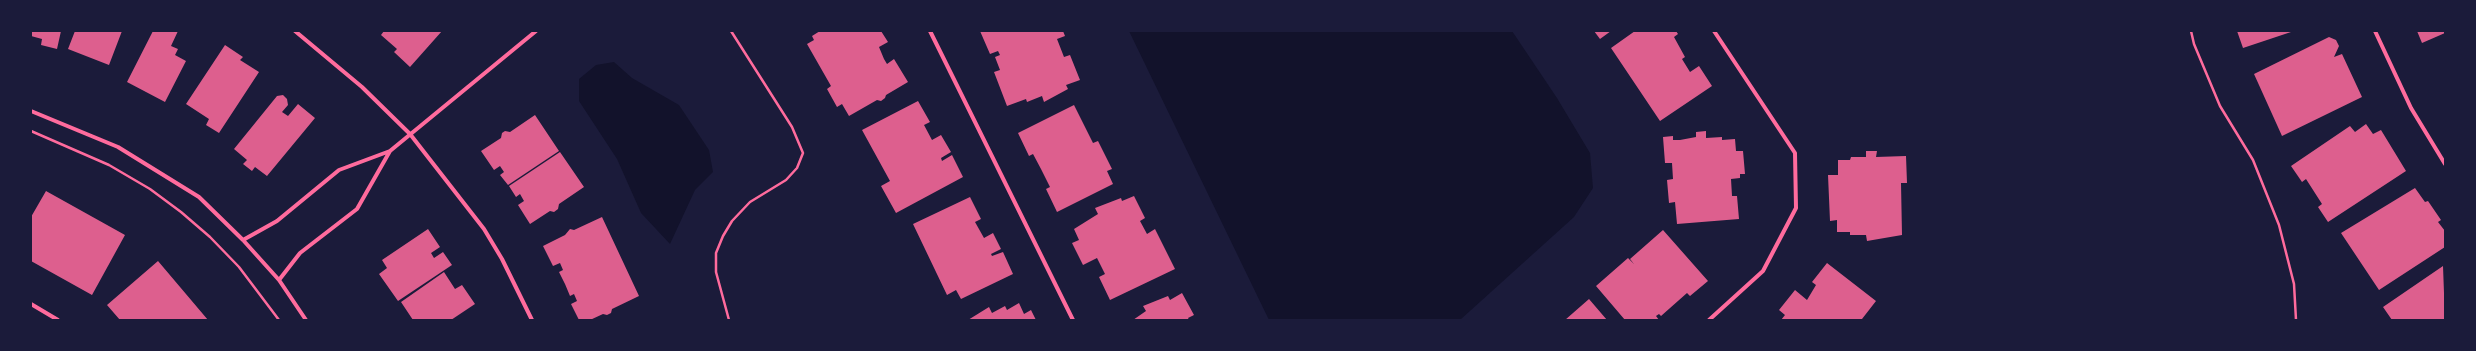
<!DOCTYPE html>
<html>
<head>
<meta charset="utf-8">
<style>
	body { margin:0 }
	#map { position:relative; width:2476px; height:351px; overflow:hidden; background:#1b1b3a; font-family:"DejaVu Sans",sans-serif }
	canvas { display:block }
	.frame { position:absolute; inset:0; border:32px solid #1b1b3a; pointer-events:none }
</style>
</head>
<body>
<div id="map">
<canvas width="2476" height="351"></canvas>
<div class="frame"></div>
</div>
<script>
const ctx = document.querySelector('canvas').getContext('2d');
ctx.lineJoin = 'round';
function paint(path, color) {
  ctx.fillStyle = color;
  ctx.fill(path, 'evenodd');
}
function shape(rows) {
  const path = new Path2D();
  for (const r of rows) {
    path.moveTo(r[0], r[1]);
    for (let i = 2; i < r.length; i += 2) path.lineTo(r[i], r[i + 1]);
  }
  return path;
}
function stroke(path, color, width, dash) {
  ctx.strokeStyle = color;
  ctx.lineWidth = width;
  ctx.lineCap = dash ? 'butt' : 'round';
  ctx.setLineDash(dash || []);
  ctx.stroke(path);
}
const water = shape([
	[1129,31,1512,31,1557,98,1590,153,1593,188,1574,217,1460,320,1269,320],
	[614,62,632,78,679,105,709,150,713,172,695,190,670,244,641,213,617,159,579,101,579,79,596,65]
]);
const building = shape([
	[31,31,61,31,57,49,41,45,42,39,31,36],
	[75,31,122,31,109,65,68,49],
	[153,31,178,31,171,46,178,49,175,55,186,61,165,102,127,82],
	[384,31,442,31,410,67,394,52,397,49,381,35],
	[820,31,881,31,888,42,879,47,884,59,887,64,894,59,908,82,886,95,885,98,881,101,877,100,849,116,842,104,837,107,827,89,831,86,807,44,814,40,812,36],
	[980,31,1063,31,1065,36,1057,39,1064,57,1070,55,1080,80,1066,85,1068,89,1044,102,1042,96,1027,102,1026,99,1007,106,994,72,1000,70,995,57,1000,55,998,51,990,54],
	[1594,31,1611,31,1600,39],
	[1635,31,1676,31,1678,34,1674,37,1685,57,1682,59,1690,72,1699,66,1712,86,1660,121,1611,48],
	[2237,31,2294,31,2243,48],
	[2417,31,2445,31,2445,33,2422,43],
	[2329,37,2336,40,2339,46,2334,57,2342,54,2362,97,2282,136,2254,74],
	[225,45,243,57,240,60,259,72,219,133,206,125,209,119,186,104],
	[283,95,287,99,288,105,282,112,288,116,298,104,315,118,267,176,255,167,252,171,243,164,247,160,234,149,277,96],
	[918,101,930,122,924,125,932,140,941,135,951,152,941,158,942,161,952,155,963,177,896,213,881,186,890,181,862,130],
	[1074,105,1093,143,1098,141,1112,169,1107,171,1113,184,1057,212,1046,189,1050,187,1041,169,1033,154,1029,156,1018,133],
	[535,115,559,151,508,185,500,175,504,172,500,166,494,170,481,151,501,138,502,133,505,131,510,132],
	[2366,124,2373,134,2381,130,2406,171,2328,222,2318,207,2322,204,2306,179,2302,182,2291,166,2350,126,2355,132],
	[1706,131,1706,138,1722,137,1722,140,1735,139,1736,151,1743,151,1745,174,1740,174,1740,178,1731,179,1732,196,1737,196,1739,219,1677,224,1675,202,1669,203,1667,180,1673,179,1672,163,1665,163,1663,137,1673,136,1673,140,1680,140,1696,137,1696,132],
	[1866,151,1877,151,1876,157,1906,156,1907,183,1901,183,1902,235,1867,241,1866,235,1850,235,1850,232,1837,232,1837,220,1830,221,1828,175,1838,175,1838,160,1850,160,1851,157,1866,157],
	[560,152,584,187,559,204,558,209,554,212,550,211,530,224,518,205,524,201,520,194,516,197,509,186],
	[2415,188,2425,202,2428,201,2441,220,2438,222,2445,231,2445,247,2379,290,2341,233],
	[46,191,125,235,92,295,31,261,31,217],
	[1134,196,1145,218,1140,221,1147,234,1155,229,1175,269,1110,300,1099,277,1105,274,1097,258,1083,265,1072,243,1079,240,1074,229,1098,214,1095,208,1121,198,1122,201],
	[970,197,981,219,975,222,984,238,993,233,1001,249,991,254,992,256,1003,252,1013,274,961,299,956,290,947,295,913,224],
	[602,217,639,296,612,309,611,313,607,315,603,314,590,320,579,320,571,304,577,301,574,294,570,296,565,284,559,272,563,270,560,263,553,266,543,246,565,235,570,229,574,230],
	[428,229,440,247,431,253,434,258,443,252,452,265,398,301,379,274,387,268,382,260],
	[1663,230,1708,281,1690,296,1687,293,1661,316,1659,314,1656,316,1659,320,1625,320,1596,286,1628,258,1634,264,1630,259],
	[158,261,208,320,120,320,107,305],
	[1827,263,1876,301,1862,319,1864,320,1781,320,1785,315,1779,310,1795,290,1807,300,1816,285,1812,282],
	[2443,266,2445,320,2392,320,2383,307],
	[444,272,455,289,462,285,475,304,451,320,413,320,401,302],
	[1182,293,1194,315,1188,318,1189,320,1133,320,1146,311,1143,306,1168,296,1170,300],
	[1589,299,1607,320,1565,320],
	[1019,303,1024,314,1031,310,1036,320,968,320,989,307,992,313,1005,306,1007,310]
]);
const path = shape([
	[2191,31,2194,44,2220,106,2253,160,2279,225,2294,284,2296,320],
	[31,131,109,165,150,189,181,212,210,237,239,267,279,320],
	[729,320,716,272,716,253,723,236,732,221,750,202,786,180,797,168,803,153,792,127,731,31]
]);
const minor = shape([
	[295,31,362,87,410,134,484,229,502,259,532,320],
	[930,31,1073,320],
	[2375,31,2411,108,2445,164],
	[31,111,118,147,199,197,243,240,279,280,306,320],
	[243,240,277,221,339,170,390,151,536,31],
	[279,280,300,253,357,209,390,151],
	[31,304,58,320],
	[1709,320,1763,271,1796,208,1795,153,1714,31]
]);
paint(water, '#12122b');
paint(building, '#dd5f8e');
stroke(path, '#ff6b9d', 2.5);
stroke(minor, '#ff6b9d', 4);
</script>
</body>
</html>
